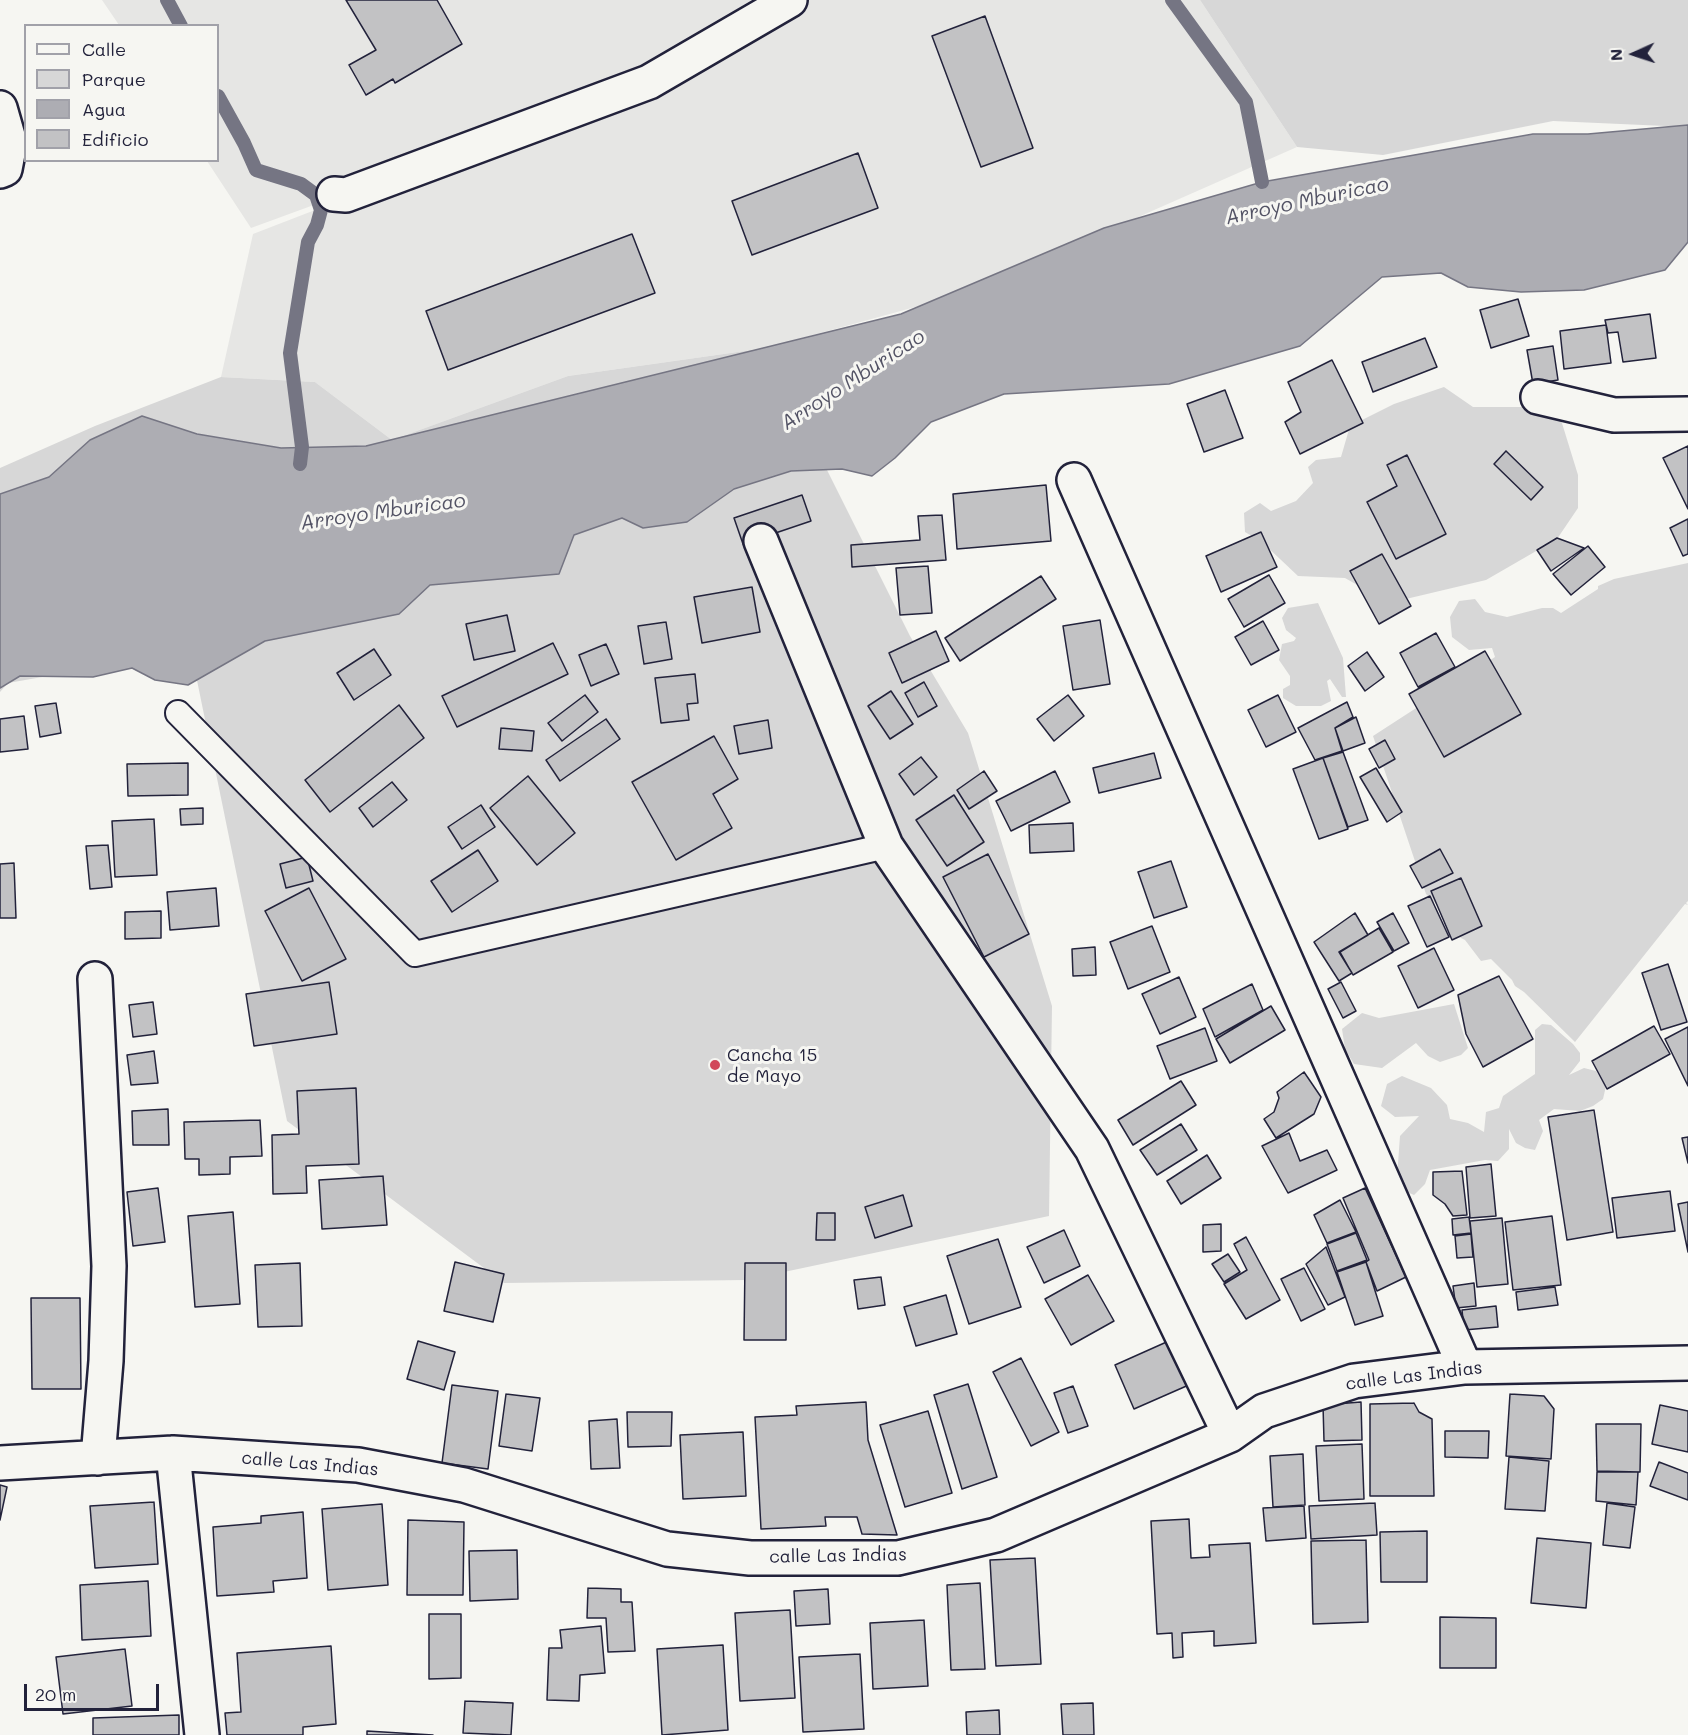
<!DOCTYPE html>
<html>
<head>
<meta charset="utf-8">
<style>
	body { margin:0 }
	#map { position:relative; width:1688px; height:1735px; overflow:hidden; background:#f6f6f2; font-family:Mali,sans-serif }
	canvas { display:block }
	.legend { position:absolute; left:24px; top:24px; width:195px; height:138px; box-sizing:border-box; background:#f6f6f2; border:2px solid #a1a1a9; margin:0; padding:8px 10px; list-style:none; font-size:18px; color:#22223b }
	.legend li { display:flex; align-items:center; gap:12px; height:30px }
	.legend b { width:30px; border:2px solid #a1a1a9 }
	.north { position:absolute; left:1604px; top:24px; width:60px; height:60px; -webkit-text-stroke:4px #f6f6f2; paint-order:stroke; rotate:267deg; font-size:16px; font-weight:700; line-height:24px; text-align:center; color:#22223b }
	.north::after { content:''; display:block; margin:auto; width:21px; height:27px; background:#22223b; clip-path:polygon(50% 0,100% 100%,50% 72%,0 100%) }
	.scale { position:absolute; left:24px; top:1684px; width:135px; height:27px; box-sizing:border-box; border:3px solid #22223b; border-top:0; padding-left:8px; font-size:18px; line-height:21px; white-space:nowrap; color:#22223b; -webkit-text-stroke:4px #f6f6f2; paint-order:stroke }
</style>
</head>
<body>
<div id="map">
<canvas width="1688" height="1735"></canvas>
<ul class="legend">
<li><b style="height:8px;background:#f6f6f2"></b>Calle</li>
<li><b style="height:16px;background:#d7d7d7"></b>Parque</li>
<li><b style="height:16px;background:#adadb3"></b>Agua</li>
<li><b style="height:16px;background:#c2c2c4"></b>Edificio</li>
</ul>
<div class="north">N</div>
<div class="scale">20 m</div>
</div>
<script>
const ctx = document.querySelector('canvas').getContext('2d');
ctx.lineJoin = 'round';
function paint(path, color) {
  ctx.fillStyle = color;
  ctx.fill(path, 'evenodd');
}
function shape(rows) {
  const path = new Path2D();
  for (const r of rows) {
    path.moveTo(r[0], r[1]);
    for (let i = 2; i < r.length; i += 2) path.lineTo(r[i], r[i + 1]);
  }
  return path;
}
function stroke(path, color, width, dash) {
  ctx.strokeStyle = color;
  ctx.lineWidth = width;
  ctx.lineCap = dash ? 'butt' : 'round';
  ctx.setLineDash(dash || []);
  ctx.stroke(path);
}
function drawText(font, color, halo, rows, align = 'center') {
  ctx.font = font + ' Mali,sans-serif';
  ctx.lineWidth = 6;
  ctx.setLineDash([]);
  ctx.textBaseline = 'middle';
  ctx.strokeStyle = halo;
  ctx.fillStyle = color;
  for (const [text, x, y, turn = 0] of rows) {
    ctx.save();
    ctx.translate(x, y);
    ctx.rotate((+turn || 0) * Math.PI / 180);
    ctx.textAlign = isNaN(turn) ? turn : align;
    if (halo) ctx.strokeText(text, 0, 0);
    ctx.fillText(text, 0, 0);
    ctx.restore();
  }
}
const built = shape([
	[102,0,1200,0,1297,147,966,293,766,348,568,376,392,440,315,382,221,377,253,234,592,103,251,228,207,161,218,160,218,26,119,25]
]);
const green = shape([
	[1200,0,1688,0,1688,127,1553,121,1383,155,1297,147],
	[766,348,910,636,968,733,1052,1006,1049,1216,746,1280,504,1283,287,1121,191,651,8,683,0,692,0,468,95,426,221,377,315,382,392,440,568,376],
	[1444,387,1473,407,1557,407,1578,475,1578,508,1557,539,1486,580,1389,603,1345,578,1298,576,1262,542,1245,532,1244,513,1260,503,1271,511,1296,501,1313,483,1308,467,1316,460,1341,457,1350,426,1394,404],
	[1688,563,1688,901,1686,903,1688,905,1685,904,1575,1042,1524,992,1515,986,1512,980,1491,959,1481,961,1465,940,1449,932,1450,918,1426,894,1373,736,1495,657,1492,648,1469,650,1452,637,1450,617,1459,601,1475,599,1485,612,1507,617,1542,608,1553,608,1561,613,1598,589,1598,586,1614,579],
	[1318,603,1343,658,1346,697,1342,697,1330,679,1327,681,1331,701,1321,706,1296,706,1283,698,1283,689,1290,685,1290,676,1279,660,1282,644,1294,641,1296,638,1286,630,1282,618,1288,608],
	[1454,1004,1468,1048,1461,1055,1440,1062,1428,1056,1416,1043,1382,1068,1354,1064,1345,1049,1342,1029,1362,1013,1379,1018],
	[1542,1024,1551,1025,1573,1044,1580,1053,1580,1061,1569,1075,1584,1068,1596,1071,1606,1086,1603,1099,1593,1106,1580,1111,1554,1109,1539,1120,1543,1131,1535,1150,1525,1148,1516,1143,1509,1129,1509,1149,1498,1161,1485,1160,1430,1170,1425,1184,1414,1195,1405,1191,1397,1177,1400,1136,1419,1116,1395,1117,1381,1106,1387,1084,1402,1076,1431,1088,1447,1105,1450,1119,1468,1123,1484,1132,1486,1112,1499,1108,1503,1096,1535,1074,1535,1030]
]);
const water = shape([
	[1688,125,1688,242,1665,270,1584,290,1521,292,1468,287,1441,273,1382,277,1300,346,1169,384,1004,394,931,422,895,458,872,476,842,469,791,471,734,489,687,522,643,528,622,518,574,535,559,574,430,585,399,614,265,641,188,685,155,680,132,668,93,677,20,676,0,688,0,494,49,477,90,440,142,416,197,434,281,448,366,446,901,314,1104,228,1262,182,1533,134,1588,134,1688,125]
]);
const stream = shape([
	[167,0,181,26],
	[1172,0,1246,102,1262,182],
	[218,96,244,143,256,170,301,184,316,195,321,210,317,225,308,242,290,353,302,447,300,464]
]);
const building = shape([
	[346,0,437,0,462,44,395,83,393,79,366,95,349,65,376,50,346,0],
	[985,16,1033,148,981,167,932,36,985,16],
	[858,153,878,208,752,255,732,201,858,153],
	[632,234,655,293,448,370,426,311,632,234],
	[1518,299,1529,336,1491,348,1480,310,1518,299],
	[1650,314,1656,358,1623,362,1618,332,1608,333,1605,320,1650,314],
	[1606,325,1611,363,1564,369,1560,331,1606,325],
	[1425,338,1437,367,1373,392,1362,362,1425,338],
	[1553,346,1558,380,1533,384,1527,350,1553,346],
	[1332,360,1363,423,1300,454,1285,422,1301,412,1288,382,1332,360],
	[1225,390,1243,438,1204,452,1187,404,1225,390],
	[1688,446,1688,509,1663,458,1688,446],
	[1506,451,1543,487,1531,500,1494,464,1506,451],
	[1407,455,1446,534,1396,559,1367,502,1397,486,1387,465,1407,455],
	[1046,485,1051,541,957,549,953,494,1046,485],
	[802,495,811,521,743,544,734,518,802,495],
	[942,515,946,560,852,567,851,545,920,540,918,516,942,515],
	[1688,519,1688,554,1683,556,1670,528,1688,519],
	[1261,532,1277,567,1221,592,1206,556,1261,532],
	[1557,538,1584,548,1551,571,1537,550,1557,538],
	[1588,546,1605,567,1571,595,1553,574,1588,546],
	[1382,554,1411,606,1379,624,1350,571,1382,554],
	[928,566,932,613,900,615,896,568,928,566],
	[1269,575,1285,603,1244,627,1228,599,1269,575],
	[1041,576,1056,599,960,661,945,638,1041,576],
	[752,587,760,632,702,643,694,597,752,587],
	[507,615,515,651,474,660,466,624,507,615],
	[1100,620,1110,684,1073,690,1063,626,1100,620],
	[1263,621,1279,650,1251,665,1235,637,1263,621],
	[666,622,672,659,644,664,638,626,666,622],
	[936,631,949,661,902,683,889,653,936,631],
	[1436,633,1455,667,1418,687,1400,653,1436,633],
	[553,643,568,674,457,727,442,696,553,643],
	[606,644,619,674,591,686,579,655,606,644],
	[374,649,391,675,354,700,337,673,374,649],
	[1485,651,1521,714,1444,757,1409,694,1485,651],
	[1367,652,1384,677,1365,691,1348,666,1367,652],
	[695,674,698,703,687,704,689,720,661,723,655,678,695,674],
	[924,682,937,706,918,717,905,693,924,682],
	[891,691,913,724,890,739,868,706,891,691],
	[585,695,598,712,562,741,548,723,585,695],
	[1068,695,1084,716,1054,741,1037,719,1068,695],
	[1278,695,1296,732,1266,747,1248,710,1278,695],
	[1347,702,1353,717,1335,728,1342,751,1315,760,1298,728,1347,702],
	[56,703,61,733,40,737,35,706,56,703],
	[399,705,424,738,330,812,305,780,399,705],
	[24,716,28,749,0,752,0,719,24,716],
	[1356,717,1365,743,1343,751,1335,728,1356,717],
	[606,719,620,739,560,781,546,760,606,719],
	[768,720,772,748,739,754,734,726,768,720],
	[501,728,534,731,532,751,499,749,501,728],
	[714,736,738,779,713,794,732,828,676,860,632,782,714,736],
	[1385,740,1395,759,1379,768,1369,749,1385,740],
	[1343,752,1368,820,1348,827,1323,758,1343,752],
	[1154,753,1161,778,1099,793,1093,768,1154,753],
	[921,757,937,777,914,795,899,774,921,757],
	[1323,758,1348,829,1319,839,1293,769,1323,758],
	[188,763,188,795,128,796,127,764,188,763],
	[1376,768,1402,812,1387,822,1360,777,1376,768],
	[984,771,997,791,969,809,957,790,984,771],
	[1055,771,1070,802,1011,831,996,801,1055,771],
	[528,776,575,833,537,865,490,808,528,776],
	[392,782,407,800,373,827,359,808,392,782],
	[954,795,984,842,947,866,916,820,954,795],
	[481,805,495,827,462,849,448,827,481,805],
	[203,808,203,824,181,825,180,809,203,808],
	[154,819,157,875,115,877,112,821,154,819],
	[1073,823,1074,851,1030,853,1029,825,1073,823],
	[108,845,112,887,90,889,86,846,108,845],
	[1440,849,1453,873,1422,888,1410,866,1440,849],
	[478,850,498,881,452,912,431,881,478,850],
	[988,854,1029,934,984,957,943,877,988,854],
	[307,857,313,881,286,888,280,864,307,857],
	[1171,861,1187,907,1154,918,1138,872,1171,861],
	[14,863,16,918,0,918,0,864,14,863],
	[1461,878,1482,926,1452,940,1431,891,1461,878],
	[216,888,219,926,170,930,167,892,216,888],
	[309,888,346,959,302,981,265,911,309,888],
	[1430,896,1449,937,1427,947,1408,906,1430,896],
	[161,911,161,938,125,939,125,912,161,911],
	[1355,913,1368,935,1339,952,1352,973,1339,981,1314,942,1355,913],
	[1393,913,1409,943,1394,951,1377,922,1393,913],
	[1152,926,1170,972,1128,989,1110,942,1152,926],
	[1379,928,1393,952,1353,975,1340,952,1379,928],
	[1095,947,1096,975,1073,976,1072,949,1095,947],
	[1434,948,1454,990,1418,1008,1398,966,1434,948],
	[1668,964,1687,1022,1661,1030,1642,973,1668,964],
	[1499,976,1533,1039,1483,1067,1466,1034,1458,995,1499,976],
	[1179,977,1196,1017,1160,1034,1142,994,1179,977],
	[329,982,337,1034,254,1046,246,994,329,982],
	[1341,982,1356,1011,1343,1018,1328,989,1341,982],
	[1252,984,1263,1010,1215,1037,1203,1009,1252,984],
	[153,1002,157,1034,133,1037,129,1005,153,1002],
	[1271,1006,1285,1030,1230,1063,1216,1039,1271,1006],
	[1654,1026,1670,1054,1607,1089,1592,1061,1654,1026],
	[1688,1027,1688,1086,1665,1039,1688,1027],
	[1205,1028,1217,1061,1170,1079,1157,1046,1205,1028],
	[154,1051,158,1083,131,1085,127,1055,154,1051],
	[1304,1072,1321,1097,1314,1114,1276,1138,1264,1119,1274,1112,1279,1098,1277,1092,1304,1072],
	[1181,1081,1196,1105,1133,1145,1118,1120,1181,1081],
	[356,1088,359,1164,306,1166,307,1193,273,1194,272,1135,299,1134,297,1091,356,1088],
	[168,1109,169,1145,133,1145,132,1111,168,1109],
	[1594,1110,1613,1232,1567,1240,1548,1117,1594,1110],
	[260,1120,262,1156,230,1157,230,1174,199,1175,199,1159,185,1159,184,1122,260,1120],
	[1181,1124,1197,1150,1157,1175,1140,1150,1181,1124],
	[1289,1133,1300,1161,1327,1150,1337,1170,1288,1193,1262,1146,1289,1133],
	[1688,1137,1688,1163,1682,1138,1688,1137],
	[1207,1155,1221,1178,1181,1204,1167,1181,1207,1155],
	[1491,1164,1496,1216,1470,1218,1466,1167,1491,1164],
	[1462,1171,1467,1215,1453,1216,1445,1204,1433,1195,1433,1172,1462,1171],
	[383,1176,387,1225,322,1229,319,1180,383,1176],
	[158,1188,165,1242,133,1246,127,1192,158,1188],
	[1365,1188,1406,1277,1377,1291,1366,1262,1369,1260,1343,1198,1365,1188],
	[1670,1191,1675,1231,1617,1238,1612,1198,1670,1191],
	[903,1195,912,1226,875,1238,865,1207,903,1195],
	[1340,1200,1356,1232,1327,1243,1314,1215,1340,1200],
	[1688,1202,1688,1252,1678,1204,1688,1202],
	[233,1212,240,1304,195,1307,188,1216,233,1212],
	[817,1213,835,1213,835,1240,816,1240,817,1213],
	[1552,1216,1561,1285,1513,1290,1505,1222,1552,1216],
	[1469,1217,1471,1233,1453,1235,1452,1219,1469,1217],
	[1502,1218,1508,1284,1477,1287,1470,1221,1502,1218],
	[1221,1224,1221,1251,1203,1252,1203,1225,1221,1224],
	[1064,1230,1080,1266,1044,1283,1027,1247,1064,1230],
	[1356,1233,1367,1260,1337,1271,1327,1244,1356,1233],
	[1471,1234,1473,1257,1457,1258,1455,1236,1471,1234],
	[1246,1237,1280,1300,1246,1319,1224,1284,1247,1270,1234,1244,1246,1237],
	[998,1239,1021,1307,969,1324,947,1256,998,1239],
	[1326,1247,1345,1297,1328,1305,1306,1264,1326,1247],
	[1228,1254,1240,1272,1224,1282,1212,1264,1228,1254],
	[455,1262,504,1274,493,1322,444,1311,455,1262],
	[1366,1262,1383,1316,1355,1325,1337,1272,1366,1262],
	[300,1263,302,1326,258,1327,255,1265,300,1263],
	[745,1263,786,1263,786,1340,744,1340,745,1263],
	[1304,1268,1325,1309,1301,1321,1281,1279,1304,1268],
	[1088,1275,1114,1321,1071,1345,1045,1299,1088,1275],
	[881,1277,885,1305,858,1309,854,1280,881,1277],
	[1474,1283,1476,1306,1456,1308,1453,1286,1474,1283],
	[1555,1287,1558,1305,1518,1310,1516,1292,1555,1287],
	[946,1295,957,1334,916,1346,904,1307,946,1295],
	[31,1298,80,1298,81,1389,32,1389,31,1298],
	[1496,1306,1498,1327,1464,1330,1462,1310,1496,1306],
	[1171,1340,1191,1384,1134,1409,1115,1365,1171,1340],
	[418,1341,455,1352,444,1390,407,1379,418,1341],
	[1021,1358,1059,1432,1031,1446,993,1372,1021,1358],
	[968,1384,997,1477,962,1489,934,1395,968,1384],
	[452,1385,498,1391,488,1469,442,1463,452,1385],
	[1073,1386,1088,1426,1068,1433,1054,1393,1073,1386],
	[506,1394,540,1398,532,1451,499,1446,506,1394],
	[1510,1394,1544,1396,1554,1409,1551,1459,1506,1456,1510,1394],
	[866,1402,868,1440,897,1535,862,1534,857,1517,825,1517,826,1526,761,1529,755,1417,797,1415,796,1406,866,1402],
	[1361,1402,1362,1440,1324,1441,1323,1405,1361,1402],
	[1414,1403,1419,1412,1432,1419,1434,1496,1370,1496,1370,1404,1414,1403],
	[1660,1405,1688,1411,1688,1452,1652,1444,1660,1405],
	[928,1411,952,1493,905,1507,880,1425,928,1411],
	[627,1412,672,1412,671,1446,628,1447,627,1412],
	[617,1419,620,1468,591,1469,589,1421,617,1419],
	[1596,1424,1641,1424,1640,1472,1597,1471,1596,1424],
	[1445,1431,1489,1431,1488,1458,1445,1457,1445,1431],
	[743,1432,746,1496,683,1499,680,1435,743,1432],
	[1362,1444,1364,1499,1319,1501,1316,1446,1362,1444],
	[1303,1454,1305,1505,1273,1507,1270,1456,1303,1454],
	[1509,1457,1549,1461,1545,1511,1505,1509,1509,1457],
	[1659,1462,1688,1473,1688,1500,1650,1486,1659,1462],
	[1597,1472,1638,1472,1636,1505,1596,1501,1597,1472],
	[0,1485,7,1487,0,1520,0,1485],
	[154,1502,158,1564,95,1568,90,1506,154,1502],
	[1375,1503,1377,1535,1311,1539,1309,1506,1375,1503],
	[1607,1503,1635,1507,1630,1548,1603,1545,1607,1503],
	[382,1504,388,1585,328,1590,322,1509,382,1504],
	[1304,1506,1306,1538,1266,1541,1263,1508,1304,1506],
	[303,1512,307,1578,273,1581,274,1592,217,1596,213,1527,261,1523,261,1516,303,1512],
	[1189,1519,1191,1558,1210,1557,1209,1545,1250,1543,1256,1643,1214,1646,1214,1631,1182,1633,1183,1657,1173,1658,1172,1633,1157,1634,1151,1521,1189,1519],
	[408,1520,464,1522,463,1595,407,1595,408,1520],
	[1427,1531,1427,1582,1381,1582,1380,1532,1427,1531],
	[1537,1538,1591,1543,1586,1608,1531,1603,1537,1538],
	[1366,1540,1368,1622,1313,1624,1311,1541,1366,1540],
	[517,1550,518,1599,470,1601,469,1551,517,1550],
	[1035,1558,1041,1664,996,1666,990,1560,1035,1558],
	[148,1581,151,1636,82,1640,80,1585,148,1581],
	[980,1583,985,1669,951,1670,947,1585,980,1583],
	[588,1588,621,1589,621,1602,632,1602,635,1651,608,1652,606,1618,587,1618,588,1588],
	[828,1589,830,1624,796,1626,794,1591,828,1589],
	[790,1610,795,1698,740,1701,735,1613,790,1610],
	[429,1614,461,1614,461,1678,429,1679,429,1614],
	[1440,1617,1496,1618,1496,1668,1440,1668,1440,1617],
	[924,1620,928,1686,873,1689,870,1623,924,1620],
	[601,1626,605,1673,580,1675,579,1701,547,1700,549,1648,562,1648,560,1630,601,1626],
	[723,1645,728,1730,662,1735,657,1649,723,1645],
	[331,1646,336,1724,303,1727,303,1735,227,1735,225,1713,241,1712,237,1653,331,1646],
	[125,1649,132,1706,63,1714,56,1657,125,1649],
	[860,1654,864,1729,803,1732,799,1657,860,1654],
	[465,1701,513,1703,511,1735,463,1733,465,1701],
	[1093,1703,1094,1735,1063,1735,1061,1704,1093,1703],
	[999,1710,1000,1735,967,1735,966,1712,999,1710],
	[179,1715,179,1735,93,1735,93,1718,179,1715],
	[367,1731,433,1735,367,1735,367,1731]
]);
const service = shape([
	[178,713,415,954,886,846]
]);
const minor = shape([
	[0,108,10,143,5,169,0,171],
	[334,194,346,195,649,82,790,0],
	[1538,397,1614,415,1688,414],
	[1074,480,1465,1367],
	[761,541,886,846,1092,1149,1230,1435],
	[95,979,109,1266,106,1361,98,1458],
	[173,1453,202,1735],
	[0,1463,173,1453,358,1465,464,1485,667,1549,750,1558,898,1558,996,1535,1230,1435,1264,1411,1354,1381,1465,1367,1688,1363]
]);
const markers = [
	[715,1065,6,"#d1495b"]
];
const poiNames = [
	["Cancha 15",727,1055],
	["de Mayo",727,1076]
];
const streetNames = [
	["calle Las Indias",1414,1376,-7],
	["calle Las Indias",310,1464,5],
	["calle Las Indias",838,1556,-1]
];
const waterNames = [
	["Arroyo Mburicao",1307,201,-12],
	["Arroyo Mburicao",853,380,-33],
	["Arroyo Mburicao",383,512,-8]
];
paint(built, '#e6e6e4');
paint(green, '#d7d7d7');
paint(water, '#adadb3');
stroke(water, '#757583', 1.5);
stroke(stream, '#757583', 14);
paint(building, '#c2c2c4');
stroke(building, '#22223b', 1.5);
stroke(service, '#22223b', 28);
stroke(minor, '#22223b', 38);
stroke(service, '#f6f6f2', 24);
stroke(minor, '#f6f6f2', 33);
for (const [x, y, r, color] of markers) {
  const dot = new Path2D();
  dot.arc(x, y, r, 0, 2 * Math.PI);
  ctx.fillStyle = color;
  ctx.fill(dot);
  stroke(dot, '#f6f6f2', 2);
}
drawText('18px', '#22223b', '#f6f6f2', poiNames, 'left');
drawText('18px', '#22223b', '#f6f6f2', streetNames);
drawText('italic 20px', '#535365', '#f6f6f2', waterNames);
</script>
</body>
</html>
